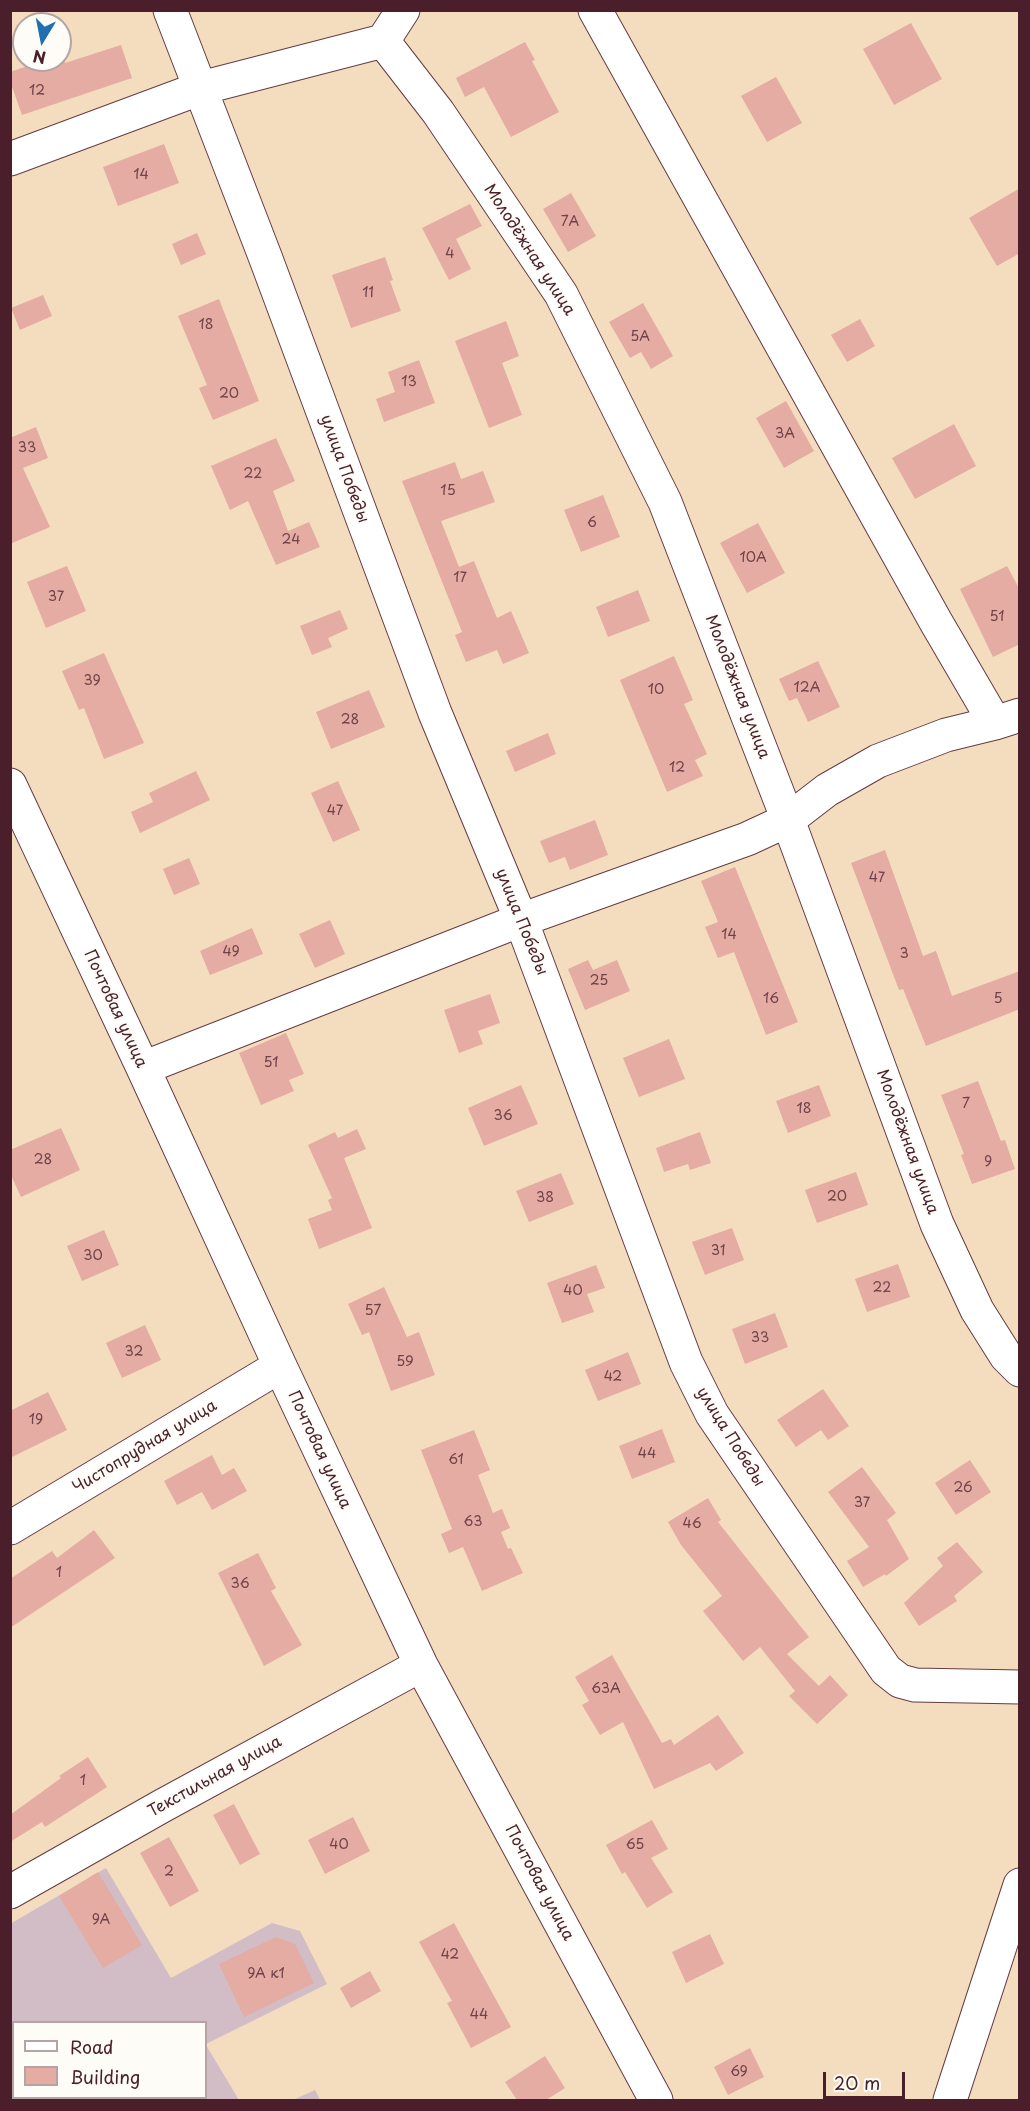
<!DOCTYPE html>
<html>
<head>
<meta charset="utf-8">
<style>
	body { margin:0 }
	#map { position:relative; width:1030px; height:2111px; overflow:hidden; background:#f4ddbf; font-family:"Playpen Sans",sans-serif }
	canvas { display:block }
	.frame { position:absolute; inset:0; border:12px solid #4a1f2b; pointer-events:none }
	.legend { position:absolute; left:12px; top:2021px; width:195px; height:78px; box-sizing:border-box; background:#fdfcf7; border:2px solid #b5a4a5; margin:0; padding:8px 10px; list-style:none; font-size:18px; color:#4a1f2b }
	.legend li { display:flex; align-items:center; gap:12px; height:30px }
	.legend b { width:30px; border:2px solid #b5a4a5 }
	.north { position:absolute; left:12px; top:12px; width:60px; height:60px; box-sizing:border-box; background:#fdfcf7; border:2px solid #b5a4a5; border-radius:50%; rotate:190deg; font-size:16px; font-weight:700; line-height:24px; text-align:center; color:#4a1f2b }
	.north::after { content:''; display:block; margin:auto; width:21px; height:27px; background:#1f6fb2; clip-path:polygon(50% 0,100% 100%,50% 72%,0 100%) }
	.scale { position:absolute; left:823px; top:2072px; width:82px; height:27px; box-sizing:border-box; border:3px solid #4a1f2b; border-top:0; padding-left:8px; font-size:18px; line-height:21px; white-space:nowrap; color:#4a1f2b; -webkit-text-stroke:4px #fdfcf7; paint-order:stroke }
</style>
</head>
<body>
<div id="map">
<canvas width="1030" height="2111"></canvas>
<div class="frame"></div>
<ul class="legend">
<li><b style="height:8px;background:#fff"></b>Road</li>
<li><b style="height:16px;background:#e4aca2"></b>Building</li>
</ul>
<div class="north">N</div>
<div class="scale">20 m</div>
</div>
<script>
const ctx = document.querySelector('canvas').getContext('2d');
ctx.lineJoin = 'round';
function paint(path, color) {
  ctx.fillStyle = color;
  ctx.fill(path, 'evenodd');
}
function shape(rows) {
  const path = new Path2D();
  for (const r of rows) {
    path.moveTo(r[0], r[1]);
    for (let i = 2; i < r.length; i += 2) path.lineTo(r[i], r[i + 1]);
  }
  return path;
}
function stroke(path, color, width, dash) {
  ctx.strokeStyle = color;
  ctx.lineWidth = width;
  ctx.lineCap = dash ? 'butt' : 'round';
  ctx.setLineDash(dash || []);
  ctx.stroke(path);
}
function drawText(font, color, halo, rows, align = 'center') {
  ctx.font = font + ' "Playpen Sans",sans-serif';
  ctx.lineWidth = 4.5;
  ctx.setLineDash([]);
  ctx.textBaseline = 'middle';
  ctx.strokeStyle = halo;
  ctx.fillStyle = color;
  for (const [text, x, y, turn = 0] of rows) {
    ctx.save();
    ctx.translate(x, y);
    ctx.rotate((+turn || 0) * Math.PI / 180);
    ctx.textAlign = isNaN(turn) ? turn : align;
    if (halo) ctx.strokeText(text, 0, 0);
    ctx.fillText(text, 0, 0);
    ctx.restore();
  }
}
const industrial = shape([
	[106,1868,171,1978,272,1923,300,1931,327,1984,206,2044,206,2022,14,2022,14,2098,206,2098,206,2045,239,2100,11,2100,10,1924],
	[315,2090,320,2100,293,2100]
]);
const building = shape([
	[911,23,942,79,894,105,863,49],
	[525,42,535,60,532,61,559,112,511,137,484,87,465,97,456,78],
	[121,45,132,78,22,115,10,81,10,72,45,60,60,60,60,55,62,54,65,63],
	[776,77,802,123,767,142,741,96],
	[164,144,179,183,118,206,103,167],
	[1020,188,1020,253,997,266,969,218],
	[571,193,596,236,568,252,543,209],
	[470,204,482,226,456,239,471,269,449,280,422,228],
	[197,233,206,254,181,265,172,244],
	[385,257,393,280,390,281,401,311,351,328,332,275],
	[43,295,52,316,20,330,11,308],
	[219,299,259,401,213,420,199,388,207,385,178,316],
	[643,303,673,356,651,369,641,352,630,358,609,322],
	[860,319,875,346,847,362,831,335],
	[506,321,519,356,502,363,522,415,489,428,455,341],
	[419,360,435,403,384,422,376,399,395,392,388,372],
	[786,401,814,451,784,468,756,418],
	[954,424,976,466,915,499,892,458],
	[36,427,48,458,23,468,50,527,10,544,10,438],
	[276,438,295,481,273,491,288,531,309,522,320,547,276,565,248,501,230,510,211,466],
	[455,462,461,479,483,471,495,502,441,521,459,567,474,561,497,618,511,611,529,653,503,664,497,650,466,662,455,635,462,632,402,481],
	[603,495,620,537,581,552,564,510],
	[758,523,785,573,747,593,720,543],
	[67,566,86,611,46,628,27,582],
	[1007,566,1020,590,1020,644,993,657,960,589],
	[638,590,650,621,608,637,596,607],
	[340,610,348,629,328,638,332,647,312,655,300,626],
	[104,653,144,743,104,759,84,708,79,710,62,671],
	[674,656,693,700,684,704,707,754,695,760,703,776,667,792,620,680],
	[818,661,840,707,808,722,797,698,789,701,779,679],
	[369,690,385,727,331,749,316,712],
	[548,733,556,754,515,772,506,751],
	[196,771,210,800,140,833,131,812,153,802,149,793],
	[338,781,360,830,333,842,311,793],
	[595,820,608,855,570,870,565,857,549,863,540,841],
	[885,850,923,956,936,951,952,996,1020,971,1020,1009,926,1046,903,989,899,990,851,863],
	[189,858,200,884,174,895,163,869],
	[735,867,798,1022,766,1035,734,952,718,958,705,927,718,922,701,881],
	[330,920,345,954,315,968,299,934],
	[252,928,263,954,210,975,200,951],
	[588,960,593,970,617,960,630,991,585,1010,568,969],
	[490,994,500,1023,478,1031,483,1044,459,1053,444,1010],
	[286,1033,304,1074,289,1080,294,1091,261,1105,239,1053],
	[669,1039,685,1079,639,1097,623,1058],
	[978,1081,1001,1141,1005,1140,1015,1169,972,1184,961,1155,964,1154,941,1095],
	[521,1085,538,1124,484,1146,468,1108],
	[819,1085,831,1116,788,1133,776,1101],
	[61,1128,80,1170,21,1197,10,1173,10,1150],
	[357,1129,366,1149,344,1158,372,1228,319,1249,308,1219,332,1210,328,1200,332,1198,308,1145,335,1132,338,1138],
	[700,1132,711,1163,690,1170,688,1164,664,1172,656,1148],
	[856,1172,868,1205,817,1223,805,1190],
	[561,1173,574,1204,529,1222,516,1191],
	[732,1228,744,1260,705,1275,692,1242],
	[104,1230,119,1265,82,1281,67,1246],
	[898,1264,910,1297,867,1312,855,1279],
	[596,1265,605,1288,587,1294,594,1312,562,1323,547,1283],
	[384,1287,407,1337,419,1332,435,1375,391,1391,369,1332,362,1335,348,1304],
	[775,1313,788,1347,745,1364,732,1329],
	[145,1325,161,1360,122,1378,106,1343],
	[628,1352,641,1384,598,1401,585,1370],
	[823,1389,849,1426,828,1440,821,1430,796,1447,777,1420],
	[48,1392,67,1430,10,1458,10,1411],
	[662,1429,675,1462,632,1479,619,1446],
	[474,1430,490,1470,478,1475,493,1513,502,1509,510,1528,501,1532,508,1549,511,1548,523,1573,482,1591,463,1547,449,1553,441,1534,452,1529,421,1450],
	[212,1455,222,1475,234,1468,247,1491,212,1510,202,1492,177,1505,164,1481],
	[970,1460,991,1492,956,1515,935,1483],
	[862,1467,896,1513,887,1520,909,1559,886,1576,885,1574,863,1587,847,1561,869,1547,828,1492],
	[708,1498,721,1520,718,1522,809,1637,787,1654,819,1686,830,1675,848,1695,817,1724,789,1696,795,1691,760,1647,743,1661,703,1611,722,1596,681,1545,668,1522],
	[94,1530,115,1558,10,1628,10,1579,52,1551,57,1558],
	[957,1542,983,1572,954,1596,957,1601,919,1626,904,1603,943,1566,937,1558],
	[258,1553,276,1588,271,1591,302,1645,264,1666,218,1573],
	[612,1655,662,1743,671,1739,674,1745,718,1715,744,1753,716,1771,710,1763,654,1789,623,1722,600,1735,582,1705,589,1701,575,1677],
	[88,1757,107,1787,45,1827,42,1822,10,1842,10,1815,61,1778,59,1776],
	[234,1804,260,1854,240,1865,213,1815],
	[353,1817,370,1851,325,1874,308,1840],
	[652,1820,668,1849,651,1858,673,1892,647,1908,625,1872,622,1874,606,1845],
	[169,1837,199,1891,170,1907,140,1853],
	[98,1872,142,1945,103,1968,59,1896],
	[454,1923,511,2027,471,2048,447,2003,452,2001,419,1942],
	[710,1934,724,1964,686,1983,672,1952],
	[276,1937,295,1944,314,1983,244,2017,219,1964],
	[370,1971,381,1991,351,2008,340,1988],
	[750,2048,764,2077,728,2095,714,2067],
	[545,2056,565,2088,546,2100,517,2100,505,2082]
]);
const minor = shape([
	[170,10,266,259,435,713,521,920,686,1362,712,1414,886,1670,900,1681,915,1685,1020,1687],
	[595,10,936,622,995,723],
	[383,41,438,112,561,294,665,502,788,820,937,1224,977,1310,1006,1356,1020,1370],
	[10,159,201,88,383,41,403,10],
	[10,785,143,1068,280,1366,421,1665,656,2100],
	[143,1068,521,920,747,839,788,820,827,790,878,761,946,735,995,723,1020,715],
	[10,1528,280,1366],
	[10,1892,162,1806,421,1665],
	[950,2100,1020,1885]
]);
const numberNames = [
	["12",37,91],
	["14",141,175],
	["7А",570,222],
	["4",450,254],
	["11",368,293],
	["18",206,325],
	["5А",640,337],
	["13",409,382],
	["20",229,394],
	["3А",785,434],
	["33",27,448],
	["22",253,474],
	["15",448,491],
	["6",592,523],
	["24",291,540],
	["10А",753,558],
	["17",460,578],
	["37",56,597],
	["51",997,617],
	["39",92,681],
	["12А",807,688],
	["10",656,690],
	["28",350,720],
	["12",677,768],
	["47",335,811],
	["47",877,878],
	["14",729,935],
	["49",231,952],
	["3",904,954],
	["25",599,981],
	["16",771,999],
	["5",998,999],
	["51",271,1063],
	["7",966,1104],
	["18",804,1109],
	["36",503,1116],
	["28",43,1160],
	["9",988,1162],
	["20",837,1197],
	["38",545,1198],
	["31",718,1251],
	["30",93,1256],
	["22",882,1288],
	["40",573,1291],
	["57",373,1311],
	["33",760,1338],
	["32",134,1352],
	["59",405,1362],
	["42",613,1377],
	["19",36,1420],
	["44",647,1454],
	["61",456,1460],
	["26",963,1488],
	["37",862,1503],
	["63",473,1522],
	["46",692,1524],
	["1",59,1573],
	["36",240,1584],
	["63А",606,1689],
	["1",83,1781],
	["40",339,1845],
	["65",635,1845],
	["2",169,1872],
	["9А",101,1920],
	["42",450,1955],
	["9А к1",266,1974],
	["44",479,2015],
	["69",739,2072]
];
const streetNames = [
	["Молодёжная улица",529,250,57],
	["улица Победы",344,469,70],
	["Молодёжная улица",737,687,69],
	["улица Победы",521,922,68],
	["Почтовая улица",115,1009,65],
	["Молодёжная улица",907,1142,70],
	["улица Победы",730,1437,58],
	["Чистопрудная улица",145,1447,-31],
	["Почтовая улица",319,1450,65],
	["Текстильная улица",215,1777,-29],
	["Почтовая улица",539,1883,62]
];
paint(industrial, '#d2bdc6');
paint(building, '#e4aca2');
stroke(minor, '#643c41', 35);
stroke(minor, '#fff', 33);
drawText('14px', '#704249', null, numberNames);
drawText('16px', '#4a1f2b', '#fdfcf7', streetNames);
</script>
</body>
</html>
